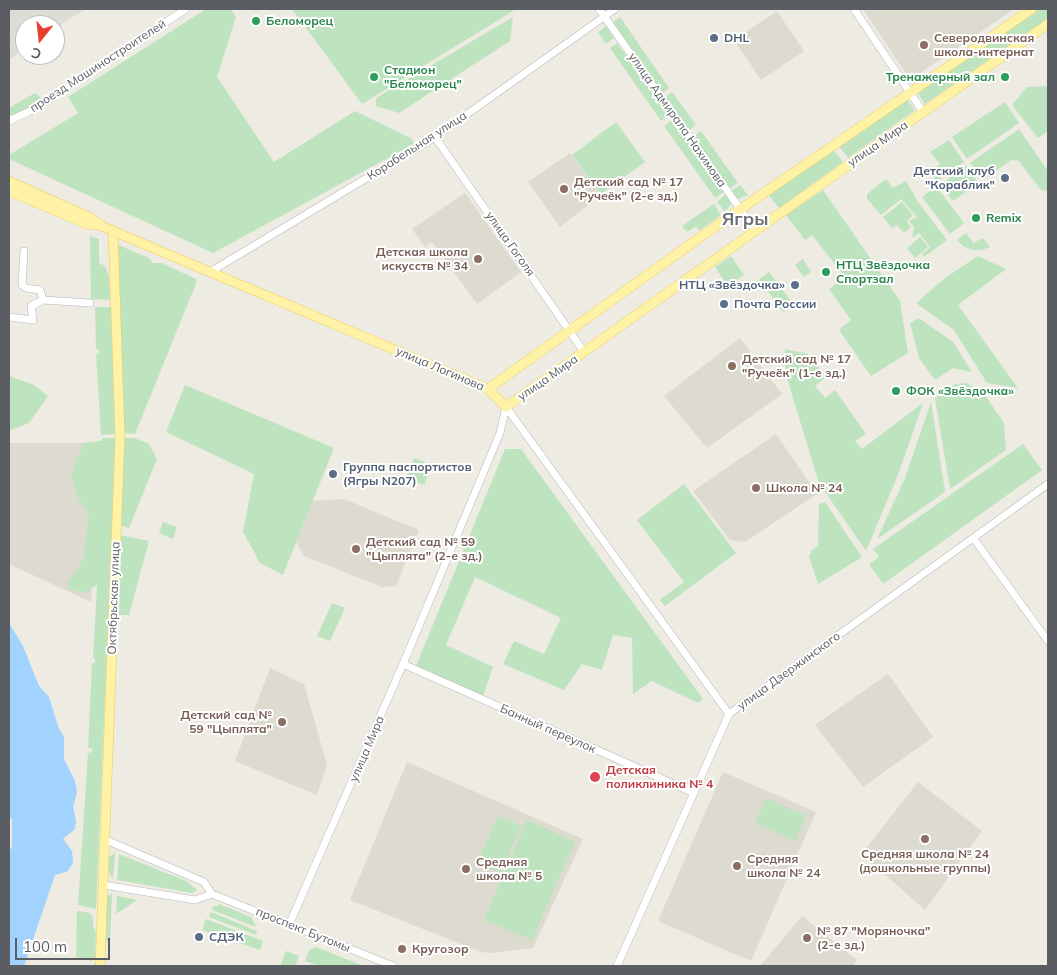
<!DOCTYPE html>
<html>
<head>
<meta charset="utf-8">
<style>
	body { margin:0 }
	#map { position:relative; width:1057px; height:975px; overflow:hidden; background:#edebe2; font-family:Mulish,sans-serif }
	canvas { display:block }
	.frame { position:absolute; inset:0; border:10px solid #5a5e62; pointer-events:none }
	.north { position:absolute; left:15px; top:15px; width:50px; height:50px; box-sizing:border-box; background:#fff; border:1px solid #bdbfc0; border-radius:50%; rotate:196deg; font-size:14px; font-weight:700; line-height:20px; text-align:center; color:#5a5e62 }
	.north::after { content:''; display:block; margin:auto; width:18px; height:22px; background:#e6412e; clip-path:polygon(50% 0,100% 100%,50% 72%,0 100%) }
	.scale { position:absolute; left:15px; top:938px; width:95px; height:22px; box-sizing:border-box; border:2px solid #5a5e62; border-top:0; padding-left:6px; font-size:15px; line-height:18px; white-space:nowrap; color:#5a5e62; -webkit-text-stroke:4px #fff; paint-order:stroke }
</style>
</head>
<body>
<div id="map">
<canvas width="1057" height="975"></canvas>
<div class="frame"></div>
<div class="north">С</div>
<div class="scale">100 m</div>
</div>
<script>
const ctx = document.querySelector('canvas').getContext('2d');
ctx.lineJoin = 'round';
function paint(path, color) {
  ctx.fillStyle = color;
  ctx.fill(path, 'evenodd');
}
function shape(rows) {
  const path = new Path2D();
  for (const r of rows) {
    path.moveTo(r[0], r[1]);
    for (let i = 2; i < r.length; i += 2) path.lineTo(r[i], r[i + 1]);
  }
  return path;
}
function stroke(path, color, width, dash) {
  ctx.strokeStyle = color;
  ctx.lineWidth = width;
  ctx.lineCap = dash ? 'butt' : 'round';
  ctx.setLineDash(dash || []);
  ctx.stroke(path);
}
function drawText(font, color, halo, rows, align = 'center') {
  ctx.font = font + ' Mulish,sans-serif';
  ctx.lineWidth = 4;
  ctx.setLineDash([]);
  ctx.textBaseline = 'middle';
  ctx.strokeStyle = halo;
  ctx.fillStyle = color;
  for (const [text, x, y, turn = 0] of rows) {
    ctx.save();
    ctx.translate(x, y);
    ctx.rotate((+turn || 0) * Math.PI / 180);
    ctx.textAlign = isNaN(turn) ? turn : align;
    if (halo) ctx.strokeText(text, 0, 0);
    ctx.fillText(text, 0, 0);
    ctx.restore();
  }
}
const industrial = shape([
	[9,9,85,9,55,29,55,25,25,25,25,49,9,60]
]);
const education = shape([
	[863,9,1014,9,910,80],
	[777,11,804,51,761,80,734,40],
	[570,153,601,195,560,227,528,182],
	[465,193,521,272,477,304,432,242,425,247,412,229],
	[740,338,782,394,707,448,664,396],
	[776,434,817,494,745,542,730,540,693,491],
	[9,443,97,443,91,602,9,564],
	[344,499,419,530,396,586,382,587,304,556,296,542,313,501],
	[270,668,304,684,327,765,317,795,235,761],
	[888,674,933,737,863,787,815,725],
	[407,762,583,839,533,948,492,953,481,952,350,900],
	[723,772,816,812,751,961,658,921],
	[918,782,982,831,925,910,870,861,867,847],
	[802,916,857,960,852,966,760,966]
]);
const green = shape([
	[206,9,231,9,236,17,217,77,274,162,355,111,412,139,414,144,213,253,9,159,9,155,78,113,68,97],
	[292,9,516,9,362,104],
	[1039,9,1048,9,1048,18,925,104,918,93],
	[513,17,510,41,399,113,376,106,376,98],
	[620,17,669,88,662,94,613,22],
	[606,26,614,38,606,44,598,32],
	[617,43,669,115,661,121,610,48],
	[1048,86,1048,131,1038,138,1012,105,1027,87],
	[672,92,696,125,688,131,664,98],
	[35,93,41,98,40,102,30,109,9,116,9,108],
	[905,97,915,110,848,158,838,145],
	[1005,102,1019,123,967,159,952,137],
	[672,120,724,192,715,198,664,126],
	[616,122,645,162,601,194,572,155],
	[1019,129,1048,171,1048,189,1046,191,1040,189,1019,161,1011,160,983,180,970,163],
	[701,131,738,183,728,189,692,137],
	[949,140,964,162,937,181,930,174,940,164,930,152],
	[832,148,843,162,779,208,768,194],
	[966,166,978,183,953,201,940,185],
	[886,179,893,188,906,181,918,202,947,240,924,257,922,254,930,247,919,233,912,238,914,227,909,221,917,217,901,199,881,215,867,199,867,194],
	[740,185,748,195,737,199,730,192],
	[936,186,964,223,950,234,922,197],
	[823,190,900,301,908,353,871,376,839,330,851,320,829,289,845,277,812,235,805,240,786,215],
	[726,194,731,204,725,212,717,202],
	[902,202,913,215,907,221,911,227,904,233,897,225,892,228,883,217],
	[714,204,721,215,699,231,696,226,687,232,682,226],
	[966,233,973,243,983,238,990,247,982,250,972,250,963,246,957,240],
	[90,236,99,239,99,263,105,266,109,278,110,300,91,299],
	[920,237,928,247,915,258,907,248],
	[116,244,149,258,153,263,162,263,196,279,197,281,135,434,122,433],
	[731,256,744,275,728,286,715,267],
	[978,256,1006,269,958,305,1018,388,987,383,954,330,916,303,945,278],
	[803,259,811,272,804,277,795,265],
	[769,272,794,305,783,312,759,279],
	[95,307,111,307,115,434,101,435,96,354,99,354,99,349,96,349],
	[919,318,953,342,972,372,953,368,935,380,919,358,910,323],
	[785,349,808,354,826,377,815,386,825,398,835,390,866,434,855,441,862,449,923,403,898,475,866,551,819,483,786,375],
	[9,376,34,385,48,396,29,423,9,431],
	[966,383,982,391,1004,423,1006,450,950,489,935,398,955,384],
	[185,385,334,448,283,575,260,563,243,532,254,474,166,432],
	[931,402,945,492,877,539,905,478],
	[103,438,116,438,96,909,78,905,88,753,92,752,92,749,88,748,92,663,95,663,95,659,93,658,97,585,84,593,69,589,67,584,83,560,89,514,78,498,71,474,84,443,101,441],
	[122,438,135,438,149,444,157,459,129,528,120,525],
	[1023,444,1042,470,883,584,869,564,879,557,873,549],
	[505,449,521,449,703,699,698,703,652,681,633,694,632,638,613,635,602,670,582,664,564,690,503,664,514,641,544,654,561,618,475,577,446,645,493,667,483,696,416,666],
	[414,458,432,465,424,485,406,478],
	[684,484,736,553,665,606,660,600,684,582,637,520],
	[825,502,862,557,818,584,809,557,812,550,818,546,819,504],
	[163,522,177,527,173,539,159,533],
	[119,535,149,541,129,615,117,615],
	[332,603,345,608,330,641,317,636],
	[766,798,806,816,795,841,755,823],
	[498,816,521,826,501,873,477,863],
	[527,820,575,842,532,940,484,920],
	[115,853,113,879,109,872,109,857],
	[119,854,186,881,197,890,192,893,187,892,117,880],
	[112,893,110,942,106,941,107,897],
	[117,896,137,900,116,914],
	[219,904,251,917,256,927,212,910,214,905,217,907],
	[77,911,90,913,93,917,93,926,96,933,95,957,92,961,76,957],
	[211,912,257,931,256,935,209,917],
	[206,919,263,941,260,950,202,930],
	[315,947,326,951,364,966,320,966,305,961,309,950],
	[286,951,299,956,295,966,280,966]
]);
const water = shape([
	[9,623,23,646,39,686,49,697,59,729,64,737,64,759,75,781,77,792,73,807,76,821,75,829,63,839,72,851,73,863,68,871,55,875,24,966,9,966,9,853,12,846,12,819,9,818]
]);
const minor = shape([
	[599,9,755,230],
	[854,9,923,112],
	[9,121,30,111,65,89,186,9],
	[435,137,584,352],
	[24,251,22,285,26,288,40,290,43,300,90,303],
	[210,272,435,137,615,9],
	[9,317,33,320,31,306,43,300],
	[506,407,729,714],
	[974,539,1048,641],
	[403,664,694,793],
	[106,840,204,882,212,894,393,966],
	[104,885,195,900,212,894],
	[289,925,403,664,500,433,506,407],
	[617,966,729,714,1048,484]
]);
const major = shape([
	[9,181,89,217,102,226,127,237,488,389,506,407,1048,24],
	[9,191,87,224,100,225],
	[488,389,716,226,1032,9],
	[100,966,120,436,113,230]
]);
const markers = [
	[256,21,5,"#2e9e5b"],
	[714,38,5,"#5c6f8a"],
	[924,45,5,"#8d6e63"],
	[374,77,5,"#2e9e5b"],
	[1005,77,5,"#2e9e5b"],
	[1005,178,5,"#5c6f8a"],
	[564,189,5,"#8d6e63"],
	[976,218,5,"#2e9e5b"],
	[478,259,5,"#8d6e63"],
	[826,272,5,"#2e9e5b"],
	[795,285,5,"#5c6f8a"],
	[724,304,5,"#5c6f8a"],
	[732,366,5,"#8d6e63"],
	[896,391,5,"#2e9e5b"],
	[333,474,5,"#5c6f8a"],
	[756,488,5,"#8d6e63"],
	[356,549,5,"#8d6e63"],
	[282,722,5,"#8d6e63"],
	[595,777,6,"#e0444e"],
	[925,839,5,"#8d6e63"],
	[737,866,5,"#8d6e63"],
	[466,869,5,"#8d6e63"],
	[199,937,5,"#5c6f8a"],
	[807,938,5,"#8d6e63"],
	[402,949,5,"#8d6e63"]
];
const leisureNames = [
	["Беломорец",266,21],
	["Стадион",384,70],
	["\"Беломорец\"",384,84],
	["Тренажерный зал",995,77,"right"],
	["Remix",986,218],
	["НТЦ Звёздочка",836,265],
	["Спортзал",836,279],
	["ФОК «Звёздочка»",906,391]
];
const serviceNames = [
	["DHL",724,38],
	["Детский клуб",995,171,"right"],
	["\"Кораблик\"",995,185,"right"],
	["НТЦ «Звёздочка»",785,285,"right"],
	["Почта России",734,304],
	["Группа паспортистов",343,467],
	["(Ягры N207)",343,481],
	["СДЭК",209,937]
];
const educationNames = [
	["Северодвинская",934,38],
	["школа-интернат",934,52],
	["Детский сад № 17",574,182],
	["\"Ручеёк\" (2-е зд.)",574,196],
	["Детская школа",468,252,"right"],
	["искусств № 34",468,266,"right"],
	["Детский сад № 17",742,359],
	["\"Ручеёк\" (1-е зд.)",742,373],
	["Школа № 24",766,488],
	["Детский сад № 59",366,542],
	["\"Цыплята\" (2-е зд.)",366,556],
	["Детский сад №",272,715,"right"],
	["59 \"Цыплята\"",272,729,"right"],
	["Средняя школа № 24",925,854,"center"],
	["(дошкольные группы)",925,868,"center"],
	["Средняя",747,859],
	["школа № 24",747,873],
	["Средняя",476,862],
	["школа № 5",476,876],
	["№ 87 \"Моряночка\"",817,931],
	["(2-е зд.)",817,945],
	["Кругозор",412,949]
];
const streetNames = [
	["проезд Машиностроителей",98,66,-33],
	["улица Адмирала Нахимова",677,120,55],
	["улица Мира",878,144,-35],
	["Корабельная улица",417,146,-33],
	["улица Гоголя",510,244,55],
	["улица Логинова",440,369,23],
	["улица Мира",548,378,-35],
	["Октябрьская улица",114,598,-88],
	["улица Дзержинского",789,671,-36],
	["Банный переулок",548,729,24],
	["улица Мира",367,749,-67],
	["проспект Бутомы",303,930,22]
];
const healthNames = [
	["Детская",606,770],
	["поликлиника № 4",606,784]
];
const districtNames = [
	["Ягры",745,220]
];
paint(industrial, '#dedcd6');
paint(education, '#dddad0');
paint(green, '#bee4bf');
paint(water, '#a1d3fe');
stroke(minor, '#b4b7bc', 8);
stroke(major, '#efc958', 10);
stroke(minor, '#fff', 7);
stroke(major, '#fef2a6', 9);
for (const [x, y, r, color] of markers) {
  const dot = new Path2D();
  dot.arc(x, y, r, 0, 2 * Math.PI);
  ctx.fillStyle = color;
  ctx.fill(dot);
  stroke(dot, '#fff', 2);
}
drawText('bold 12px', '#27864d', '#fff', leisureNames, 'left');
drawText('bold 12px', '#4e5e75', '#fff', serviceNames, 'left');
drawText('bold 12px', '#785e54', '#fff', educationNames, 'left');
drawText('12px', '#5a5e62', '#fff', streetNames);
drawText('bold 12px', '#be3a42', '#fff', healthNames, 'left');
drawText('bold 18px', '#6b6f74', '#fff', districtNames);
</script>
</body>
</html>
